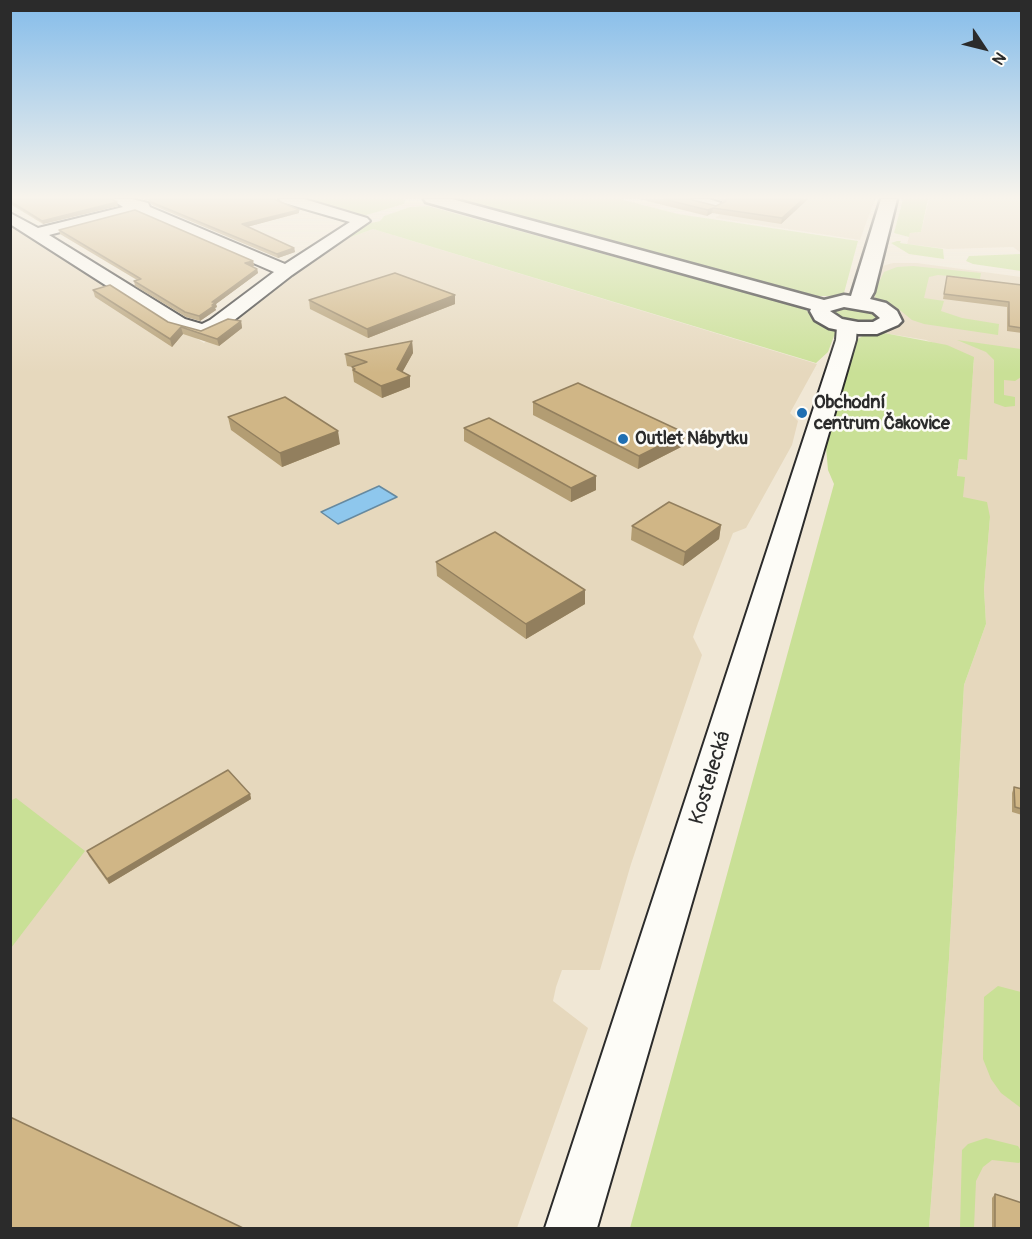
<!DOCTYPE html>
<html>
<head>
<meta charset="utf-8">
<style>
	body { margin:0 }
	#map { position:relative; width:1032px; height:1239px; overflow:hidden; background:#f0e7d5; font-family:Pangolin,sans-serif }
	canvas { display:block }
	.frame { position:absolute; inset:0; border:12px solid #2b2b2b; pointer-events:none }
	.north { position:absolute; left:954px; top:18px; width:60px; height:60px; -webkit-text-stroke:4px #fdfcf7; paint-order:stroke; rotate:125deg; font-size:16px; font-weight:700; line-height:24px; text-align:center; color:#2b2b2b }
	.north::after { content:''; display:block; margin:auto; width:21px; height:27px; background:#2b2b2b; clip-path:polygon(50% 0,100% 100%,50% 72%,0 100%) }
</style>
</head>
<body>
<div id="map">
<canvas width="1032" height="1239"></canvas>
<div class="frame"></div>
<div class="north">N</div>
</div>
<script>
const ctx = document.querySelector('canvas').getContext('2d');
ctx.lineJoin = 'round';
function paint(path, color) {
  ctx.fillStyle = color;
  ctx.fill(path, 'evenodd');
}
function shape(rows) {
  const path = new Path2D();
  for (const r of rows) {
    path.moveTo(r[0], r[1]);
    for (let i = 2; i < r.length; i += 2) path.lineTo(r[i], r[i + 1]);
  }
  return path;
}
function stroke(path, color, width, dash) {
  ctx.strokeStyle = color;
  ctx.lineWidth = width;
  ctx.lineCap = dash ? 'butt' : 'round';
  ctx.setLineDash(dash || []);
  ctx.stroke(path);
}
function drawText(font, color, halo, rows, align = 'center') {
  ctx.font = font + ' Pangolin,sans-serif';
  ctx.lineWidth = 5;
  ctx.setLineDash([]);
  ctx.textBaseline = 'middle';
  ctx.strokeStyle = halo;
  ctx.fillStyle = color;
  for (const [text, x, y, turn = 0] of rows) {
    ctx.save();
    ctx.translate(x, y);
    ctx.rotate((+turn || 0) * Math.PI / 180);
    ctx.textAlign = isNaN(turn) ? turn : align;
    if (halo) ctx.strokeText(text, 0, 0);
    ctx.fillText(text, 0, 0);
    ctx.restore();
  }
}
const built = shape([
	[740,199,875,199,860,240,715,218],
	[929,199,1021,199,1021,253,1013,247,948,249,907,244,910,233,921,232],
	[10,222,204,343,330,245,373,229,817,364,790,413,798,421,792,445,746,528,733,533,698,623,693,637,702,655,631,864,600,970,562,970,556,987,553,1001,588,1028,517,1228,11,1228],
	[893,263,917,263,1021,277,1021,1228,929,1228,949,959,964,685,986,624,984,589,990,517,963,497,957,476,959,459,966,460,974,360,926,340,884,333,899,325,902,320,897,314,871,297,882,266]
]);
const green = shape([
	[295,199,403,199,405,200,404,204,363,216],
	[449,199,620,199,678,214,858,241,844,293,836,296,817,296],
	[903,199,928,199,921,232,910,233,909,237,894,233],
	[428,206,805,309,818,322,833,328,837,336,834,336,828,352,816,363,373,229,330,245,358,226,380,221,384,216,410,207],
	[897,241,901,241,900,243,943,249,944,259,909,254,891,243],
	[1021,254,1021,271,973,264,966,261,969,256],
	[913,266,981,273,980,279,938,275,929,277,924,298,944,301,941,311,962,318,999,324,998,335,924,324,912,320,896,307,888,307,876,300,874,292,884,272,897,267],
	[835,307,864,307,879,315,879,318,865,324,841,321,830,312],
	[884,333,947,345,974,357,967,460,959,459,957,476,965,477,963,497,987,502,990,517,984,589,986,624,964,685,949,959,929,1228,630,1228,834,484,828,470,826,447,856,340,866,334],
	[957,340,1021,349,1021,377,1015,381,1004,380,1004,395,1015,397,1015,406,1005,407,994,403,994,360,986,352],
	[16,798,85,851,11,948,10,801],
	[998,986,1021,992,1021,1108,1001,1093,991,1079,983,1059,984,997],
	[986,1138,1018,1146,1021,1151,1021,1161,1019,1163,992,1160,983,1167,976,1181,974,1228,960,1228,962,1150,968,1144]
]);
const water = shape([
	[379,486,397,497,338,524,321,512,379,486]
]);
const minor = shape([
	[111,199,132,199,148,203,150,207,285,264,350,222,281,202,279,199,304,199,367,218,370,221,292,275,224,328,203,336,171,327,10,224,10,213,38,228,123,207,111,199],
	[136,212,274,272,210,320,202,324,185,319,49,235,136,212],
	[683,199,709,199,721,203,723,206,716,210,685,202,683,199],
	[847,321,854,323,857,327,856,340,597,1228,545,1228,836,340,837,327,840,323,847,321]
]);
const major = shape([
	[424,199,452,199,824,300,844,295,851,296,881,199,897,199,874,292,870,299,886,303,897,311,902,321,898,325,877,334,858,334,829,328,815,320,810,311,811,309,426,202,424,199],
	[844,307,873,312,880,318,873,322,858,322,842,319,830,311,844,307]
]);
const wall = shape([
	[10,199,118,206,43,224,10,204],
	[143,199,274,199,299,210,299,213,247,227,294,248,295,252,278,258,152,205,149,201],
	[639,199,689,199,716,206,723,203,722,201,717,199,808,199,781,224,712,213,707,216],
	[59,230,253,261,254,266,252,266,257,269,258,273,216,304,217,307,215,308,216,310,200,321,186,317,135,286,134,281,137,280,60,234],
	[947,276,1022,285,1022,333,1007,331,1007,307,943,299],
	[93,290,168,322,201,331,241,321,242,328,219,346,183,334,172,347,95,297],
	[455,295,455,304,368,338,310,309,309,300],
	[412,341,413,353,402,372,410,387,382,398,354,382,352,367,347,366,345,354],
	[533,402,685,433,683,446,638,469,533,415],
	[228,417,340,444,282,467,231,430],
	[464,428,596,490,571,502,464,441],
	[721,525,719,539,683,566,631,540,632,526],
	[436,562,585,590,585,604,526,639,437,576],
	[1014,787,1022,789,1022,815,1012,812,1012,793],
	[250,794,251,799,109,884,89,856,87,851],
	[995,1194,1022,1228,992,1228,992,1198]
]);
const shadedWall = shape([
	[803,199,808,199,781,224,782,218],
	[117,202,118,206,43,224,42,221],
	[713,208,712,213,707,216,708,210],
	[299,210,299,213,243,228,242,224],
	[294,248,295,252,278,258,277,254],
	[253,261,254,266,246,268,245,263],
	[257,269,258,273,216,304,217,307,215,308,216,310,200,321,199,316,212,302],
	[455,295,455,304,368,338,367,329],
	[241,321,242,328,219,346,217,339],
	[181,327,183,334,172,347,170,339],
	[412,341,413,353,398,380,410,376,410,387,382,398,381,386,397,369],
	[338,431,340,444,282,467,280,453],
	[685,433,683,446,638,469,639,456],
	[596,476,596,490,571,502,571,488],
	[721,525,719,539,683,566,685,552],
	[585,590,585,604,526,639,526,624],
	[250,794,251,799,109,884,107,879]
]);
const building = shape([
	[10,199,112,199,117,202,42,221,10,201,10,199],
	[149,199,274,199,299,210,242,224,294,248,277,254,151,202,149,199],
	[663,199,689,199,716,206,726,201,725,199,803,199,782,218,713,208,708,210,663,199],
	[135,210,253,261,245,263,257,269,212,302,216,302,212,305,215,305,199,316,185,312,134,281,141,279,59,230,135,210],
	[395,273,455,295,367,329,309,300,395,273],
	[947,276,1022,285,1022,328,1009,326,1009,302,944,294,947,276],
	[110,285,168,322,201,331,228,319,241,321,217,339,181,327,170,339,93,290,110,285],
	[412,341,397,369,410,376,381,386,353,370,355,369,352,367,367,362,345,354,412,341],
	[578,383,685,433,639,456,533,402,578,383],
	[285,397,338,431,280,453,228,417,285,397],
	[489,418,596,476,571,488,464,428,489,418],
	[669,502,721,525,685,552,632,526,669,502],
	[495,532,585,590,526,624,436,562,495,532],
	[228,770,250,794,107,879,87,851,228,770],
	[1014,787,1022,789,1022,809,1015,807,1014,787],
	[10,1117,243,1228,10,1228,10,1117],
	[995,1194,1022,1203,1022,1228,995,1228,995,1194]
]);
const markers = [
	[802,413,6,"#1f6fb2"],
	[623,439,6,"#1f6fb2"]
];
const farPoinames = [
	["Obchodní",814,403],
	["centrum Čakovice",814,424],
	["Outlet Nábytku",635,439]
];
const streetNames = [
	["Kostelecká",711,778,-73]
];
paint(built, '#e6d8bd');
paint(green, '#c9e096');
paint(water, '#8ec7ed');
stroke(water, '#66899f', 1.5);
stroke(minor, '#2b2b2b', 4);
stroke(major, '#2b2b2b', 5);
paint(minor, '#fdfcf7');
paint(major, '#fdfcf7');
paint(wall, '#b39d73');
paint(shadedWall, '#927f5e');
paint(building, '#d0b686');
stroke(building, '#927f5e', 1.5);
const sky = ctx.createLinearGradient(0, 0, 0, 373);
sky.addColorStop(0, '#84bcea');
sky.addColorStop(0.53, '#f8f4ec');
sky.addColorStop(1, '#f8f4ec00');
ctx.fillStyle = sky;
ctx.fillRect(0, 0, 1032, 373);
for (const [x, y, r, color] of markers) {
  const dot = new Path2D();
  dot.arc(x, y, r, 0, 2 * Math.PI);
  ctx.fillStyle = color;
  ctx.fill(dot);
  stroke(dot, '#fdfcf7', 2);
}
drawText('bold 18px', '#2b2b2b', '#fdfcf7', farPoinames, 'left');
drawText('21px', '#2b2b2b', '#fdfcf7', streetNames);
</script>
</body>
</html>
